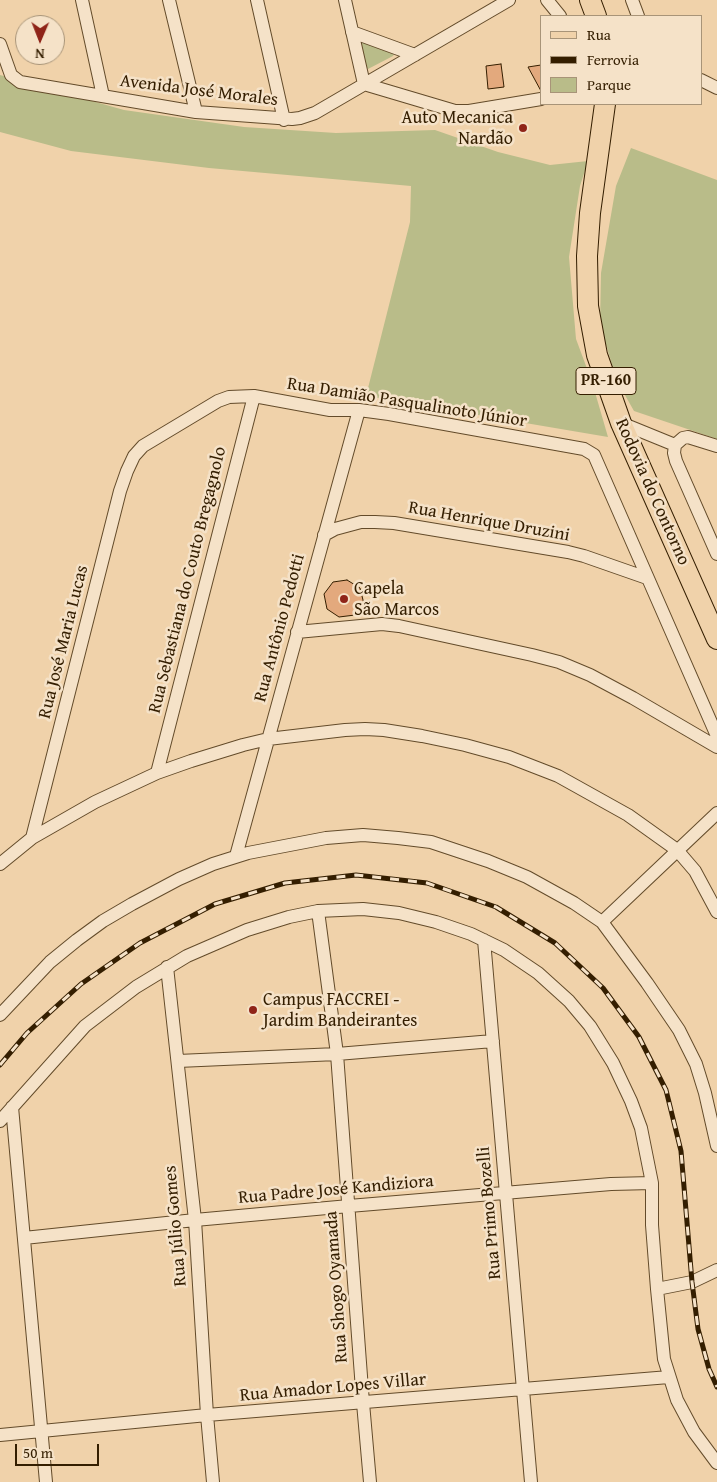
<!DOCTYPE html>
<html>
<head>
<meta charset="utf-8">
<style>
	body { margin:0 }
	#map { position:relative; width:717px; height:1482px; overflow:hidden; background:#f0d2aa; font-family:"Gentium Book Plus",serif }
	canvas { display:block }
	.legend { position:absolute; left:540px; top:15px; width:162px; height:90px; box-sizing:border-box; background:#f5e2c8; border:1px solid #a89478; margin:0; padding:6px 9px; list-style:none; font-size:15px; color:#341e00 }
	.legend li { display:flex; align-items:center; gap:10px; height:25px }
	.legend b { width:25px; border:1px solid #a89478 }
	.north { position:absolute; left:15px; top:15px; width:50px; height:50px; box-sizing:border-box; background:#f5e2c8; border:1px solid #a89478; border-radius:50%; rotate:181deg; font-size:14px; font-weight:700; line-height:20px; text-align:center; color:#341e00 }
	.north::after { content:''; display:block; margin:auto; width:18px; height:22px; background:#8f2418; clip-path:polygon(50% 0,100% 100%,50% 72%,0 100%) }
	.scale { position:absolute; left:15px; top:1444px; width:84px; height:22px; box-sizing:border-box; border:2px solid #341e00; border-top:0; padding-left:6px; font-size:15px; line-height:18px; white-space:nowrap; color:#341e00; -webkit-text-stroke:4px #f5e2c8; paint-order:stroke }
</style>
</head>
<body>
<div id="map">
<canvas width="717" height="1482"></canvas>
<ul class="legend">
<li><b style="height:6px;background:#f0d2aa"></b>Rua</li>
<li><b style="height:6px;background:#341e00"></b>Ferrovia</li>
<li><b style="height:14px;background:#b9bc89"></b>Parque</li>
</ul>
<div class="north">N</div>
<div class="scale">50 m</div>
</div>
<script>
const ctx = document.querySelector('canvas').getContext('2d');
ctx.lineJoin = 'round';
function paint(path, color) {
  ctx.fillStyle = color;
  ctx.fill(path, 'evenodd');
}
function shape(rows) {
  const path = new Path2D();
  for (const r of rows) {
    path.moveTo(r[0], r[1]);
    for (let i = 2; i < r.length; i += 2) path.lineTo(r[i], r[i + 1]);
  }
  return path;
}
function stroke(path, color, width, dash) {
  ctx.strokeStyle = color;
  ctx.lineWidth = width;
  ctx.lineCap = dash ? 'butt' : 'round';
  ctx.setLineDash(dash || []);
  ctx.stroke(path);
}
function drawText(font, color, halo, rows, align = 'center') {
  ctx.font = font + ' "Gentium Book Plus",serif';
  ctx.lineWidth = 5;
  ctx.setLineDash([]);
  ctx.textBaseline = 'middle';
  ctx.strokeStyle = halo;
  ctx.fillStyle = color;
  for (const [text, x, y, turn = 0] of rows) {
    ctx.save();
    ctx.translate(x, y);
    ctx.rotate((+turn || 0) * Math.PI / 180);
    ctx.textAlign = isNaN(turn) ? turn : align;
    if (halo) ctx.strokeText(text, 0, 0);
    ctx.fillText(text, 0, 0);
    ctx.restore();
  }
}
const green = shape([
	[363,41,394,54,393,56,368,69,365,65,361,42],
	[0,75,124,110,244,127,336,133,435,130,498,152,550,165,588,161,580,186,569,257,576,339,592,382,608,437,366,396,410,222,411,186,209,168,71,151,0,132],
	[631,148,717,180,717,439,634,411,617,381,600,325,601,273,616,186]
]);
const building = shape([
	[501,64,504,87,488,89,486,66,501,64],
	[541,65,541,91,528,67,541,65],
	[347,580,360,588,364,604,355,615,339,617,327,609,324,594,333,582,347,580]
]);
const street = shape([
	[82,0,103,96],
	[169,0,196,112],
	[257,0,284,120],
	[345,0,364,84,455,111,469,111,541,99],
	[547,0,560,16],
	[632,0,638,16],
	[352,32,415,55],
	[0,44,11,75,20,82,196,112,292,119,300,118,315,113,509,0],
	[701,80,717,88],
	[621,423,675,445],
	[675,445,674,453,676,461,717,554],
	[675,445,683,438,688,437,717,446],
	[324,535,335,529,361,522,375,522,394,523,568,552,584,556,647,578],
	[297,632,382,624,399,626,532,655,559,662,590,675,633,698,717,747],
	[157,773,254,396],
	[32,838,120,491,127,471,134,456,143,446,218,401,229,397,254,396,330,410,359,410,389,414,584,449,594,455,717,736],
	[236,856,359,410],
	[0,864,32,838,95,802,157,773,191,761,243,745,268,739,345,730,365,729,384,730,422,736,465,745,509,757,558,776,628,815,677,850,695,871,717,912],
	[318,911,337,1054,363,1403,370,1482],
	[602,922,717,813],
	[484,940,531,1482],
	[167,967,195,1220,207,1415,213,1482],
	[0,1015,50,962,77,940,103,921,132,904,179,879,213,864,248,853,326,838,363,835,398,838,431,842,488,861,527,877,574,903,602,922,647,983,679,1030,696,1064,705,1093,717,1146],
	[178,1061,337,1054,493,1041],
	[12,1107,46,1482],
	[0,1121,85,1026,136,987,187,956,247,930,289,917,318,911,363,909,399,913,436,922,471,934,504,950,538,973,569,1001,590,1026,613,1063,631,1101,641,1128,652,1183,652,1225,657,1289,664,1359,677,1400,694,1432,717,1463],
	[24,1238,195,1220,349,1206,611,1184,652,1183],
	[657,1289,692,1282,717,1270],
	[0,1435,207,1415,669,1377]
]);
const primary = shape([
	[590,0,596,16],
	[605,104,590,213,587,256,588,306,597,355,621,423,717,639]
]);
const rail = shape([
	[0,1065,27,1033,81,984,140,943,215,904,285,883,356,875,427,883,496,907,555,943,603,988,639,1037,666,1090,681,1151,692,1282,698,1329,709,1369,717,1387]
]);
const markers = [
	[523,128,5,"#8f2418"],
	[344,599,5,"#8f2418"],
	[253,1010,5,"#8f2418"]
];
const shields = [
	[606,381,60]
];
const shieldNames = [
	["PR-160",606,381]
];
const streetNames = [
	["Avenida José Morales",199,91,7],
	["Rua Damião Pasqualinoto Júnior",407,403,9],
	["Rodovia do Contorno",652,492,66],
	["Rua Henrique Druzini",489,522,10],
	["Rua Sebastiana do Couto Bregagnolo",188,580,-76],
	["Rua Antônio Pedotti",280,628,-75],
	["Rua José Maria Lucas",64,642,-76],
	["Rua Padre José Kandiziora",336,1190,-5],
	["Rua Primo Bozelli",490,1213,-95],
	["Rua Júlio Gomes",176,1226,-95],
	["Rua Shogo Oyamada",337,1287,-94],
	["Rua Amador Lopes Villar",333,1388,-5]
];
const poiNames = [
	["Auto Mecanica",513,118,"right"],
	["Nardão",513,139,"right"],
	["Capela",354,589],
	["São Marcos",354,610],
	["Campus FACCREI -",263,1000],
	["Jardim Bandeirantes",263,1021]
];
paint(green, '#b9bc89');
paint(building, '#e3a97d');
stroke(building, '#341e00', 1);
stroke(street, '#634b2a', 14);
stroke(primary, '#341e00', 22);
stroke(street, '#f5e2c8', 12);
stroke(primary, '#f0d2aa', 20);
stroke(rail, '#341e00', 5);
stroke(rail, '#f5e2c8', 3, [9]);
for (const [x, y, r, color] of markers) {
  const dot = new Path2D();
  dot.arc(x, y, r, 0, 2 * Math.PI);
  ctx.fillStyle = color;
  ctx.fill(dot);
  stroke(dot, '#f5e2c8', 2);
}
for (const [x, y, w] of shields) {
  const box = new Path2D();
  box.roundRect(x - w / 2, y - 13.5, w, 27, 4);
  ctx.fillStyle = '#f5e2c8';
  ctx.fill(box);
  stroke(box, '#341e00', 1);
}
drawText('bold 16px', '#341e00', null, shieldNames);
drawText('18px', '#341e00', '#f5e2c8', streetNames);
drawText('18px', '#341e00', '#f5e2c8', poiNames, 'left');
</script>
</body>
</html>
